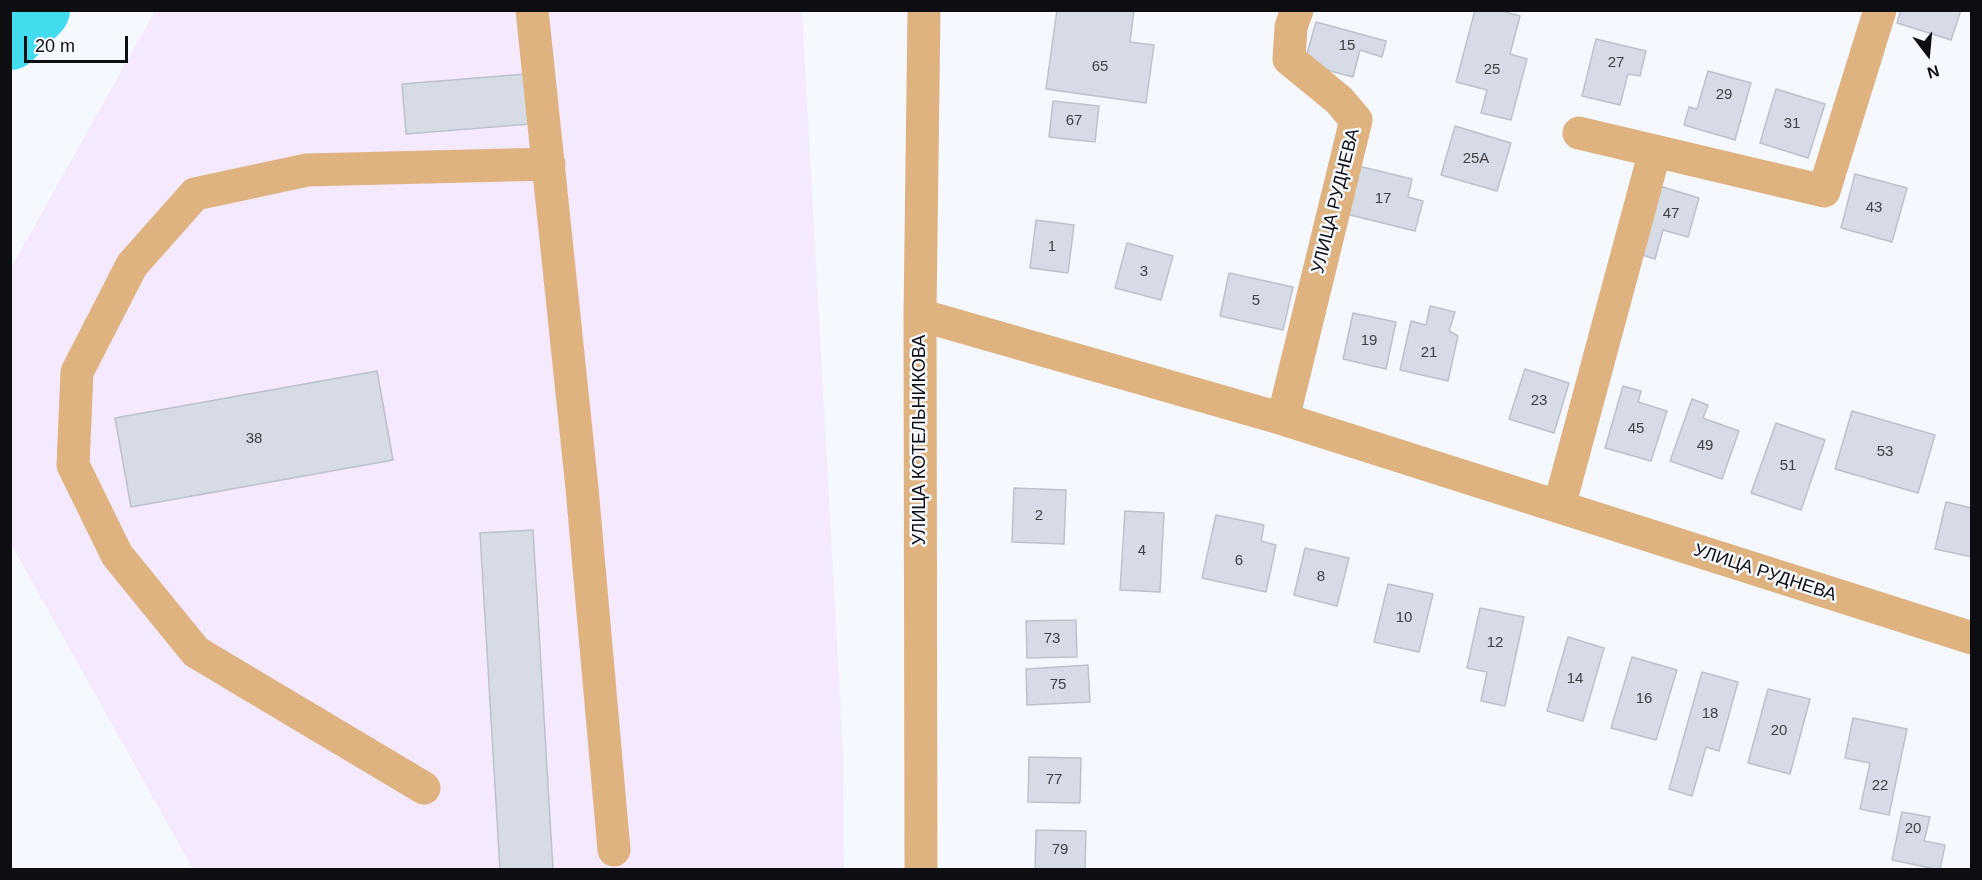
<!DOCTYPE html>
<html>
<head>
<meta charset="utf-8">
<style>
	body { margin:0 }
	#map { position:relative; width:1982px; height:880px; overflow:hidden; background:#f5f8fe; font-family:Arial,sans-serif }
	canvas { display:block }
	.frame { position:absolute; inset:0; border:12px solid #0d0e11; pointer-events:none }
	.north { position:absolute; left:1898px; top:24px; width:60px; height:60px; -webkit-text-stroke:4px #f5f8fe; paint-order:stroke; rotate:164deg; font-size:16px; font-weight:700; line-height:24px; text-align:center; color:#0d0e11 }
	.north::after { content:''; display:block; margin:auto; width:21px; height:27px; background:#0d0e11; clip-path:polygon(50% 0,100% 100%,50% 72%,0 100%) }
	.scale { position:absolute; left:24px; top:36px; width:104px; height:27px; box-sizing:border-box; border:3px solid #0d0e11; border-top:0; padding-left:8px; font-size:18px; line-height:21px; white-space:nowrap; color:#0d0e11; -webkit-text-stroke:4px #f5f8fe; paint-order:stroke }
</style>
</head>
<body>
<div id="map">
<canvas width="1982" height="880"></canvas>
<div class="frame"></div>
<div class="north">N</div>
<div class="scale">20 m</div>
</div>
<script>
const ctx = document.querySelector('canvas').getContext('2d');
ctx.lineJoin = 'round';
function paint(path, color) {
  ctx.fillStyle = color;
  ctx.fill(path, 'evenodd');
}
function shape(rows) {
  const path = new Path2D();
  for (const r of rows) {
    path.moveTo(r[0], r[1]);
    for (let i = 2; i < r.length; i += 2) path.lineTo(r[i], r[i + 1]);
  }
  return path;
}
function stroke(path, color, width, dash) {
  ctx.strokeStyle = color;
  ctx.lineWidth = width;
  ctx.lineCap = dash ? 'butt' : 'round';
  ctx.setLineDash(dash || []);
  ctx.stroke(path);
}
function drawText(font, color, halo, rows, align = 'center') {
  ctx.font = font + ' Arial,sans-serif';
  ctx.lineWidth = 5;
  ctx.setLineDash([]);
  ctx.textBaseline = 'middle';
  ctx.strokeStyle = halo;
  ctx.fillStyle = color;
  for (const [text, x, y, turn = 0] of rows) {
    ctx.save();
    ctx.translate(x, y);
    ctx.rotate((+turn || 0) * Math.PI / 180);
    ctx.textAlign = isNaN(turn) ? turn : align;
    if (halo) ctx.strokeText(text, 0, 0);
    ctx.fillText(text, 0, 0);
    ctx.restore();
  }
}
const industrial = shape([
	[155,11,802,11,843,752,844,869,193,869,11,544,11,268]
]);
const river = shape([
	[10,39,39,10]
]);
const building = shape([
	[1057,10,1134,10,1130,42,1154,45,1146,103,1046,89,1057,10],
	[1475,10,1498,10,1520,16,1510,54,1527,59,1511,120,1481,113,1487,90,1456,82,1475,10],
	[1901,10,1961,10,1951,40,1897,23,1901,10],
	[1316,22,1386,41,1382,57,1360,50,1353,77,1304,64,1316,22],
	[1596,39,1646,51,1640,76,1628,74,1620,105,1582,96,1596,39],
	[1708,71,1751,83,1735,140,1684,125,1689,107,1697,109,1708,71],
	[526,74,530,124,406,134,402,84,526,74],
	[1776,89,1825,104,1808,158,1760,143,1776,89],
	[1053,101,1099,106,1095,142,1049,137,1053,101],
	[1455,126,1511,143,1497,191,1441,175,1455,126],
	[1358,166,1412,179,1408,197,1423,201,1415,231,1346,214,1358,166],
	[1855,174,1907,188,1892,242,1841,228,1855,174],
	[1656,185,1699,198,1688,237,1663,230,1655,259,1636,253,1656,185],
	[1036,220,1074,225,1068,273,1030,268,1036,220],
	[1127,243,1173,256,1161,300,1115,288,1127,243],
	[1229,273,1293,287,1283,330,1220,316,1229,273],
	[1430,306,1455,312,1449,331,1458,336,1448,381,1400,370,1411,321,1426,325,1430,306],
	[1353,313,1396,322,1386,369,1343,359,1353,313],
	[1525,369,1569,383,1554,433,1509,419,1525,369],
	[377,371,393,460,131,507,115,418,377,371],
	[1623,386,1641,391,1638,402,1667,411,1651,461,1605,448,1623,386],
	[1692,399,1708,405,1703,418,1739,431,1722,479,1670,461,1692,399],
	[1852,411,1935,435,1918,493,1835,469,1852,411],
	[1776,423,1825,440,1801,510,1751,493,1776,423],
	[1014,488,1066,490,1064,544,1012,542,1014,488],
	[1946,502,1972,508,1972,557,1935,549,1946,502],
	[1125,511,1164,513,1160,592,1120,590,1125,511],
	[1216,515,1264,525,1261,541,1276,545,1266,592,1202,578,1216,515],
	[533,530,553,870,500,870,480,533,533,530],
	[1305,548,1349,558,1337,606,1294,595,1305,548],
	[1388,584,1433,594,1419,652,1374,642,1388,584],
	[1480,608,1524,617,1505,706,1481,701,1487,672,1467,668,1480,608],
	[1076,620,1077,657,1027,658,1026,621,1076,620],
	[1568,637,1604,648,1583,721,1547,711,1568,637],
	[1632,657,1677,670,1656,740,1611,728,1632,657],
	[1088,665,1090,702,1027,705,1026,669,1088,665],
	[1702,672,1738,682,1719,751,1706,747,1692,796,1669,789,1702,672],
	[1768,689,1810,699,1790,774,1748,763,1768,689],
	[1853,718,1907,729,1889,815,1860,809,1870,763,1845,758,1853,718],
	[1029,757,1081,758,1080,803,1028,802,1029,757],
	[1902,812,1930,817,1924,841,1945,845,1940,870,1892,860,1902,812],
	[1036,830,1086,831,1085,870,1035,870,1036,830]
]);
const minor = shape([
	[532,10,582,488,614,850],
	[1579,133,1824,191,1880,10],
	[920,315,1283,419,1972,638],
	[1283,419,1356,120,1339,100,1289,59,1291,27,1297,10],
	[1559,507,1655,151],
	[424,788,196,652,117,555,73,465,77,372,132,265,195,194,307,170,549,164],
	[921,870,920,315,924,10]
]);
const numberNames = [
	["15",1347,46],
	["27",1616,63],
	["65",1100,67],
	["25",1492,70],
	["29",1724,95],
	["67",1074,121],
	["31",1792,124],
	["25А",1476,159],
	["17",1383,199],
	["43",1874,208],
	["47",1671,214],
	["1",1052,247],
	["3",1144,272],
	["5",1256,301],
	["19",1369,341],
	["21",1429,353],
	["23",1539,401],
	["45",1636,429],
	["38",254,439],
	["49",1705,446],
	["53",1885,452],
	["51",1788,466],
	["2",1039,516],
	["4",1142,551],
	["6",1239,561],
	["8",1321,577],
	["10",1404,618],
	["73",1052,639],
	["12",1495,643],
	["14",1575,679],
	["75",1058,685],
	["16",1644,699],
	["18",1710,714],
	["20",1779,731],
	["77",1054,780],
	["22",1880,786],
	["20",1913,829],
	["79",1060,850]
];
const streetNames = [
	["УЛИЦА РУДНЕВА",1336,201,-76],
	["УЛИЦА КОТЕЛЬНИКОВА",920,440,-90],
	["УЛИЦА РУДНЕВА",1765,573,18]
];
paint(industrial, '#f5e9fd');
stroke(river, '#43dbee', 62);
paint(building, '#d7dbe5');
stroke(building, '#bdc1cb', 1.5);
stroke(minor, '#dfb380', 33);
drawText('15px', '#404146', null, numberNames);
drawText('18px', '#0d0e11', '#f5f8fe', streetNames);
</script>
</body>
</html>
